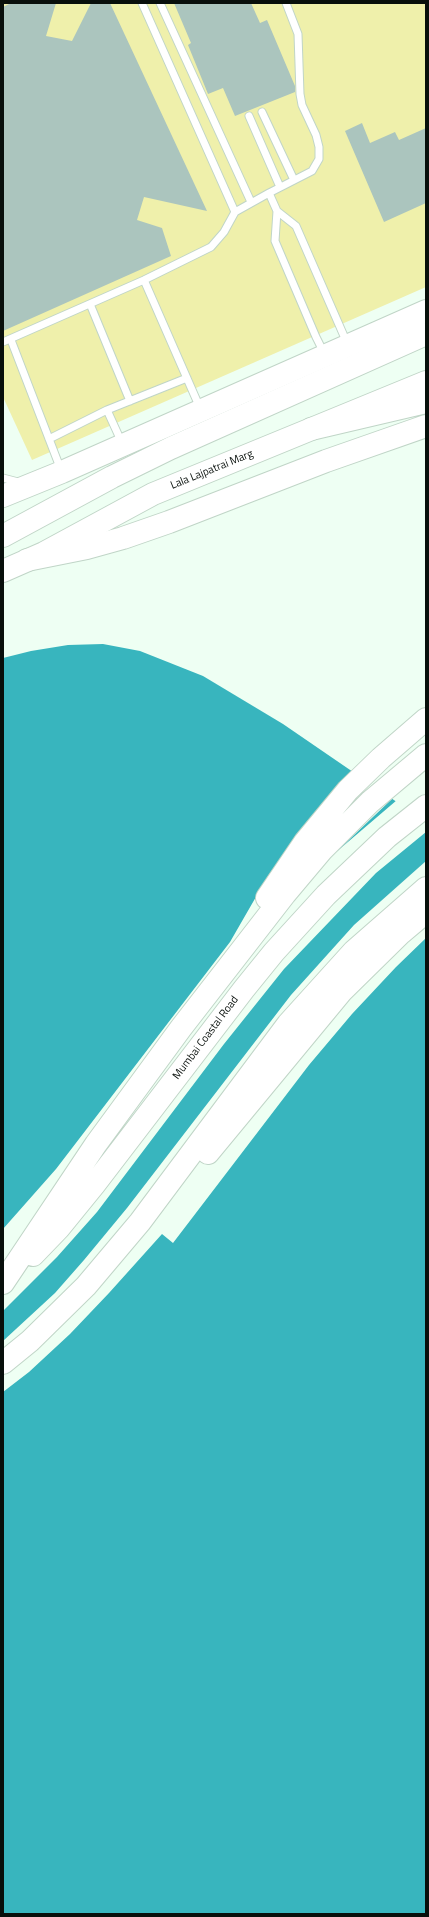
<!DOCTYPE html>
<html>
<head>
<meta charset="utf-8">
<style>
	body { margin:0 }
	#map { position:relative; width:429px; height:1917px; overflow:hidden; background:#eefff3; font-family:"Titillium Web",sans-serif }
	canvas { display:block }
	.frame { position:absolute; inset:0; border:4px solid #080f0b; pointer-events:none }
</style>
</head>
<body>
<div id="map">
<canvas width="429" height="1917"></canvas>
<div class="frame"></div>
</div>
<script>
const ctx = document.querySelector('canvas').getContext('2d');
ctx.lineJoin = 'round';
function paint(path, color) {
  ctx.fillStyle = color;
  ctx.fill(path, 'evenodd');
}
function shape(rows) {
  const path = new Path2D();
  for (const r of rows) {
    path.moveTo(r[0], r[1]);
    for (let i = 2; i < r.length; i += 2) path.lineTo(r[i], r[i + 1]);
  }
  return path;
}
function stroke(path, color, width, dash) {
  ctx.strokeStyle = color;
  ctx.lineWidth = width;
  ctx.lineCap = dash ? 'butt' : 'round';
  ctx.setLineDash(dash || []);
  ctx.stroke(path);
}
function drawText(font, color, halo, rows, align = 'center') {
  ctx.font = font + ' "Titillium Web",sans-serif';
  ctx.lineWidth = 4;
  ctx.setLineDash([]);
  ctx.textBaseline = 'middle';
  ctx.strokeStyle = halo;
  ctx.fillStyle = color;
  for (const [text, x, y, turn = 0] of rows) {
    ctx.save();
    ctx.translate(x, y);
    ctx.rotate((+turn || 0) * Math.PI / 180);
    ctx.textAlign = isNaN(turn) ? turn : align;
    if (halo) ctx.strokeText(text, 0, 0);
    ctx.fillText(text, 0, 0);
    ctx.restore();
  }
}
const green = shape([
	[3,3,426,3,426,287,32,460,3,397]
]);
const water = shape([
	[103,644,140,651,203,676,283,724,426,822,426,1914,3,1914,3,658,31,651,68,645]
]);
const pier = shape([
	[353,770,393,798,335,853,397,800,426,819,426,832,376,873,284,969,224,1044,97,1212,57,1257,3,1311,3,1229,56,1169,230,942,268,876,301,830],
	[426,861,426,938,396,967,352,1014,309,1065,173,1243,162,1234,109,1293,70,1334,29,1372,3,1392,3,1341,55,1293,84,1260,127,1208,291,995,354,925]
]);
const building = shape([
	[11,3,56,3,46,36,72,41,91,3,110,3,207,211,144,197,137,220,162,228,171,256,3,331,3,7],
	[174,3,251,3,260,23,267,20,295,86,295,92,235,116,223,88,208,94,188,45,191,43],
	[362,123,370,143,395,132,399,140,426,128,426,203,384,222,345,131]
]);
const service = shape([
	[160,3,251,202],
	[286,3,298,34,300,94,302,105,316,135,319,147,319,159,312,171,269,193,277,211,275,241,316,337,324,353],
	[262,112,294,180],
	[249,116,280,187],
	[277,211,296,226,347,343],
	[235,212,269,193],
	[144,280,200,408],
	[90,304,130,401],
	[11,340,61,470],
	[3,342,144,280,211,247,224,232,235,212,142,3],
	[107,410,122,443],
	[49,439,107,410,187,378],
	[3,478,22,483]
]);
const primary = shape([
	[3,496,62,472,426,311],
	[3,571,44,553,153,494,426,382]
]);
const motorway = shape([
	[311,429,426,402],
	[3,536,112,477,171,448,426,334],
	[27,560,87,548,123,538,169,522,326,461,426,426],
	[267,898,305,842,348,790,381,758,426,719],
	[208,1153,341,992,401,933,426,912],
	[33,1255,59,1228,94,1185,244,989,274,952,326,895,387,837,426,806],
	[3,1283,96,1144,181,1028,285,894,322,850,370,802,426,755],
	[3,1363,30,1341,86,1286,140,1222,288,1024,354,951,426,888]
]);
const streetNames = [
	["Lala Lajpatrai Marg",212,470,-22],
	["Mumbai Coastal Road",206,1038,-53]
];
paint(green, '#eff0ab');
paint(water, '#38b5be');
paint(pier, '#eefff3');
paint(building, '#abc5be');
stroke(service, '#c0d5c7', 9);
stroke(primary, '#c0d5c7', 24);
stroke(motorway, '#c0d5c7', 24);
stroke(service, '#fff', 7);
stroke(primary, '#fff', 22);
stroke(motorway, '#fff', 22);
drawText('11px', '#080f0b', '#fff', streetNames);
</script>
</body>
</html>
